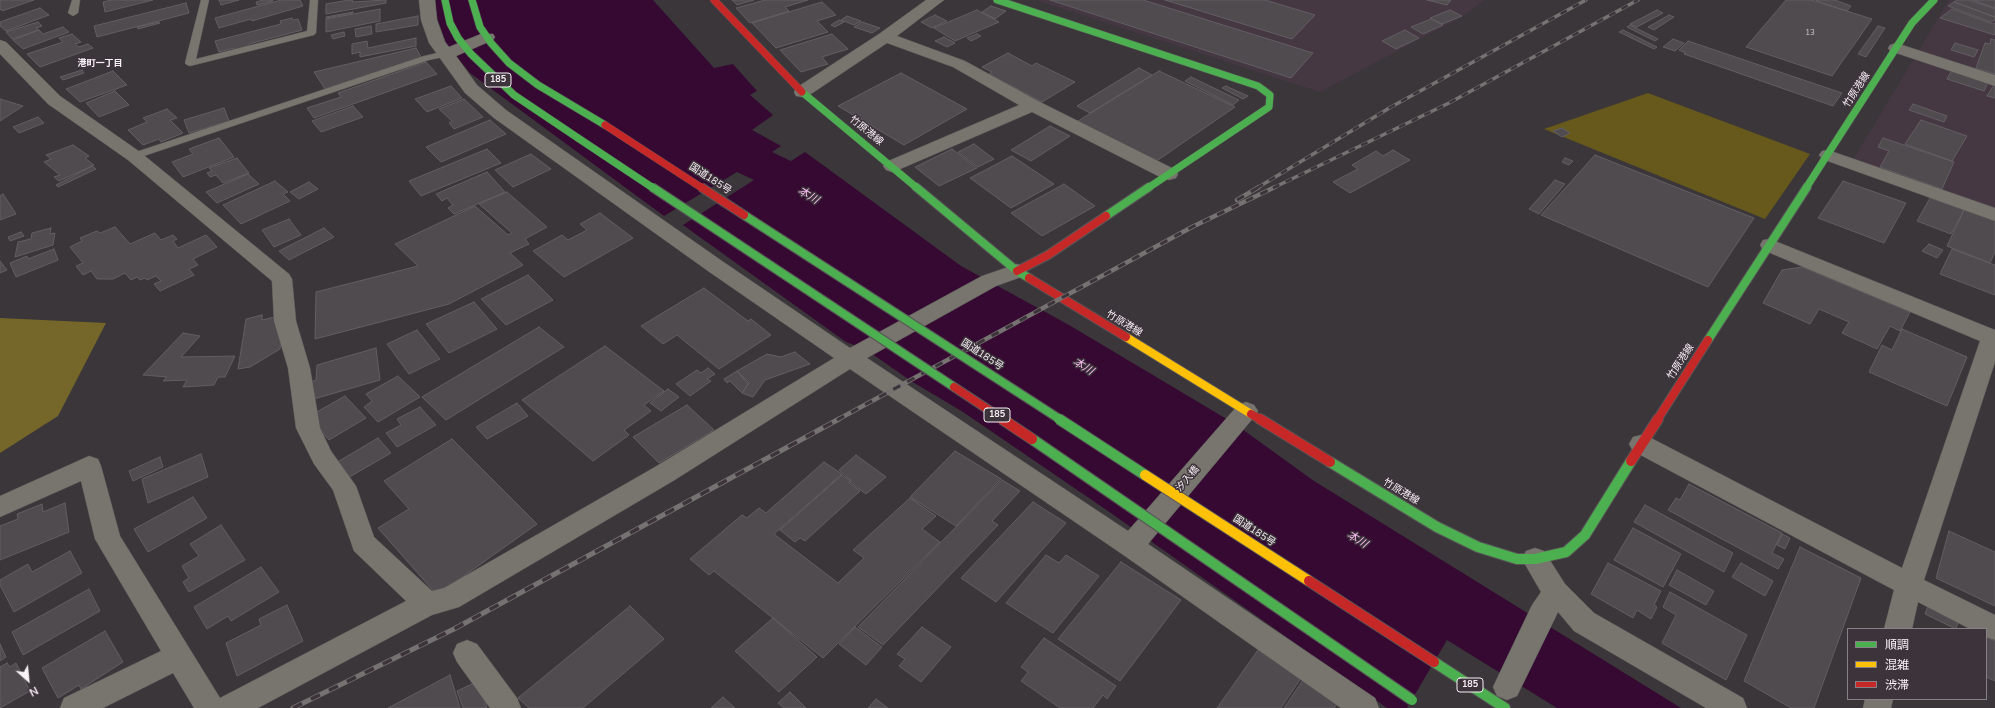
<!DOCTYPE html>
<html>
<head>
<meta charset="utf-8">
<style>
	body { margin:0 }
	#map { position:relative; width:1995px; height:708px; overflow:hidden; background:#3b363a; font-family:"Nunito Sans","Noto Sans JP",sans-serif }
	canvas { display:block }
	.legend { position:absolute; left:1847px; top:628px; width:140px; height:72px; box-sizing:border-box; background:#3d343b; border:1px solid #888086; margin:0; padding:5px 7px; list-style:none; font-size:12px; color:#f8f1f6 }
	.legend li { display:flex; align-items:center; gap:8px; height:20px }
	.legend b { width:20px; border:1px solid #888086 }
	.north { position:absolute; left:8px; top:660px; width:40px; height:40px; -webkit-text-stroke:3px #3d343b; paint-order:stroke; rotate:153deg; font-size:11px; font-weight:700; line-height:16px; text-align:center; color:#f8f1f6 }
	.north::after { content:''; display:block; margin:auto; width:14px; height:18px; background:#f8f1f6; clip-path:polygon(50% 0,100% 100%,50% 72%,0 100%) }
</style>
</head>
<body>
<div id="map">
<canvas width="1995" height="708"></canvas>
<ul class="legend">
<li><b style="height:5px;background:#4caf50"></b>順調</li>
<li><b style="height:5px;background:#ffc107"></b>混雑</li>
<li><b style="height:5px;background:#c62828"></b>渋滞</li>
</ul>
<div class="north">N</div>
</div>
<script>
const ctx = document.querySelector('canvas').getContext('2d');
ctx.lineJoin = 'round';
function paint(path, color) {
  ctx.fillStyle = color;
  ctx.fill(path, 'evenodd');
}
function shape(rows) {
  const path = new Path2D();
  for (const r of rows) {
    path.moveTo(r[0], r[1]);
    for (let i = 2; i < r.length; i += 2) path.lineTo(r[i], r[i + 1]);
  }
  return path;
}
function stroke(path, color, width, dash) {
  ctx.strokeStyle = color;
  ctx.lineWidth = width;
  ctx.lineCap = dash ? 'butt' : 'round';
  ctx.setLineDash(dash || []);
  ctx.stroke(path);
}
function drawText(font, color, halo, rows, align = 'center') {
  ctx.font = font + ' "Nunito Sans","Noto Sans JP",sans-serif';
  ctx.lineWidth = 3;
  ctx.setLineDash([]);
  ctx.textBaseline = 'middle';
  ctx.strokeStyle = halo;
  ctx.fillStyle = color;
  for (const [text, x, y, turn = 0] of rows) {
    ctx.save();
    ctx.translate(x, y);
    ctx.rotate((+turn || 0) * Math.PI / 180);
    ctx.textAlign = isNaN(turn) ? turn : align;
    if (halo) ctx.strokeText(text, 0, 0);
    ctx.fillText(text, 0, 0);
    ctx.restore();
  }
}
const built = shape([
	[1036,0,1485,0,1465,15,1320,92],
	[1949,0,1995,0,1995,211,1853,160]
]);
const green = shape([
	[1648,93,1810,154,1765,219,1544,129]
]);
const forest = shape([
	[0,318,106,323,58,416,0,453]
]);
const water = shape([
	[434,0,653,0,714,68,733,64,757,91,750,95,773,115,752,130,781,146,772,152,791,161,805,152,961,266,1069,325,1235,424,1314,481,1681,708,1557,708,1447,640,1407,708,1387,708,1108,511,963,412,911,381,865,349,846,342,683,225,754,180,737,172,664,216,470,73,446,43,436,15]
]);
const building = shape([
	[0,0,34,0,2,11,0,9,0,0],
	[111,0,153,0,105,12,103,2,111,0],
	[219,0,239,0,221,5,219,0],
	[263,0,272,0,273,1,257,5,256,2,263,0],
	[281,0,300,0,303,6,252,21,251,19,219,28,215,18,281,0],
	[349,0,353,0,352,2,386,0,386,3,326,14,326,4,349,0],
	[732,0,754,0,737,5,732,0],
	[765,0,808,0,785,7,789,11,750,23,736,8,765,0],
	[1050,0,1143,0,1313,53,1291,78,1050,0],
	[1165,0,1265,0,1315,15,1292,39,1165,0],
	[1427,0,1451,0,1447,5,1427,0],
	[1786,0,1812,0,1872,19,1832,76,1746,47,1786,0],
	[1817,0,1835,0,1851,6,1847,11,1816,1,1817,0],
	[1957,0,1969,0,1995,9,1995,17,1954,2,1957,0],
	[1973,0,1995,0,1995,8,1973,0],
	[822,2,836,15,817,21,828,32,776,48,752,23,822,2],
	[1954,2,1995,17,1995,20,1991,22,1948,6,1954,2],
	[186,3,189,13,97,37,94,26,186,3],
	[991,6,1006,11,995,19,982,12,991,6],
	[40,8,49,15,6,31,0,26,0,22,40,8],
	[380,9,380,21,326,32,326,19,380,9],
	[1952,9,1993,24,1995,23,1995,35,1940,18,1952,9],
	[977,10,999,22,955,41,934,28,977,10],
	[1450,10,1462,16,1442,24,1430,18,1450,10],
	[1657,10,1663,13,1637,27,1630,24,1657,10],
	[353,12,353,13,326,18,326,17,353,12],
	[935,15,947,21,932,28,921,22,935,15],
	[1669,15,1674,17,1654,30,1648,27,1669,15],
	[418,16,418,25,376,32,376,24,418,16],
	[847,16,861,21,854,25,841,20,847,16],
	[292,18,293,20,298,19,302,30,249,44,250,47,235,51,234,48,219,52,215,41,281,24,280,21,292,18],
	[1431,19,1443,25,1423,34,1411,27,1431,19],
	[839,20,844,22,835,27,831,25,839,20],
	[38,22,42,26,36,28,39,30,12,39,6,32,38,22],
	[159,22,160,23,138,29,137,27,159,22],
	[862,22,880,28,872,33,854,27,862,22],
	[1630,25,1658,39,1655,41,1627,27,1630,25],
	[371,26,372,34,356,37,355,29,371,26],
	[1878,26,1885,28,1866,57,1858,54,1878,26],
	[63,27,69,32,23,49,13,40,39,30,43,34,63,27],
	[1405,30,1419,38,1396,49,1382,41,1405,30],
	[1623,30,1657,47,1654,49,1619,32,1623,30],
	[344,32,345,36,333,39,331,35,344,32],
	[72,34,81,42,75,44,79,47,88,44,93,48,40,67,27,54,63,42,59,38,72,34],
	[832,34,848,49,822,57,828,64,801,72,780,50,832,34],
	[977,34,981,36,971,41,967,38,977,34],
	[944,37,955,43,947,47,935,41,944,37],
	[416,38,416,46,360,57,360,52,352,54,352,44,367,41,368,48,416,38],
	[1673,39,1684,43,1675,51,1663,47,1673,39],
	[1991,39,1995,40,1995,74,1976,68,1985,43,1990,44,1991,39],
	[1688,41,1842,93,1833,106,1684,54,1686,53,1679,50,1688,41],
	[1955,43,1978,50,1974,57,1951,50,1955,43],
	[416,48,421,57,325,89,314,72,416,48],
	[1008,53,1032,66,1036,63,1075,82,1042,102,989,74,992,72,982,67,1008,53],
	[426,62,437,74,314,118,307,108,341,97,338,93,426,62],
	[1139,68,1152,75,1090,113,1077,106,1139,68],
	[82,70,84,73,63,80,60,77,82,70],
	[1952,70,1988,82,1984,91,1947,79,1952,70],
	[113,71,127,85,80,102,66,89,113,71],
	[1159,71,1235,107,1155,162,1078,121,1159,71],
	[901,73,967,109,904,145,838,106,901,73],
	[1191,77,1239,100,1233,105,1185,81,1191,77],
	[1994,85,1995,85,1995,98,1987,96,1994,85],
	[451,86,462,98,427,112,415,99,451,86],
	[1226,86,1248,96,1243,99,1222,88,1226,86],
	[115,91,129,105,99,117,86,103,115,91],
	[0,99,23,106,0,121,0,99],
	[464,99,483,117,454,129,449,123,452,121,439,109,464,99],
	[1913,104,1947,116,1944,122,1909,110,1913,104],
	[353,106,363,117,321,132,312,121,353,106],
	[224,108,229,121,189,133,184,120,224,108],
	[167,109,177,118,170,120,183,133,161,142,159,139,143,145,128,130,147,122,143,118,167,109],
	[38,117,44,123,19,133,13,127,38,117],
	[490,120,506,134,441,162,426,147,490,120],
	[1921,120,1967,136,1952,161,1905,144,1921,120],
	[1050,126,1070,136,1031,161,1011,150,1050,126],
	[1562,128,1570,133,1562,137,1553,131,1562,128],
	[219,138,234,157,183,177,172,162,193,154,189,149,219,138],
	[1883,138,1954,162,1942,189,1880,167,1889,151,1878,147,1883,138],
	[974,144,994,159,978,167,958,152,974,144],
	[73,145,89,156,85,158,94,165,59,181,54,177,60,175,44,162,51,159,46,155,73,145],
	[487,149,501,163,421,196,409,181,487,149],
	[952,149,977,168,939,186,915,167,952,149],
	[1393,150,1410,160,1350,193,1333,182,1358,169,1352,165,1376,151,1383,156,1393,150],
	[531,154,551,169,513,187,495,170,531,154],
	[1595,155,1754,218,1708,287,1541,215,1595,155],
	[1012,156,1054,184,1011,208,970,178,1012,156],
	[237,158,249,173,223,183,216,175,210,177,207,173,212,171,209,168,237,158],
	[1565,158,1573,161,1569,165,1562,162,1565,158],
	[92,166,96,169,58,187,56,185,92,166],
	[487,172,505,192,454,214,448,208,453,205,447,198,442,201,436,194,487,172],
	[248,174,259,184,217,203,206,192,248,174],
	[1555,180,1565,184,1539,214,1529,209,1555,180],
	[275,181,288,192,283,194,290,201,241,224,223,205,275,181],
	[1843,181,1906,203,1884,243,1818,218,1843,181],
	[309,182,318,189,299,199,290,192,309,182],
	[1064,184,1095,206,1042,236,1011,213,1064,184],
	[507,192,547,227,525,239,529,244,510,253,523,265,449,304,315,339,316,292,418,266,395,244,475,206,508,235,512,233,479,204,507,192],
	[3,194,16,214,0,220,0,196,3,194],
	[1930,198,1964,210,1951,234,1917,221,1930,198],
	[1964,210,1995,221,1995,252,1990,263,1947,246,1964,210],
	[600,213,633,238,564,277,533,251,562,235,568,240,587,230,580,224,600,213],
	[289,219,301,235,274,247,262,230,289,219],
	[115,227,130,244,155,233,161,240,173,235,177,239,173,241,178,248,206,235,217,247,193,259,198,265,189,269,194,275,160,291,154,284,161,281,156,276,147,280,145,278,140,280,137,277,131,280,125,273,113,279,97,279,91,271,83,275,76,266,83,263,70,247,82,241,80,238,97,231,100,233,115,227],
	[51,228,50,234,55,233,53,245,15,257,18,242,31,239,32,233,51,228],
	[324,228,334,237,289,260,279,251,324,228],
	[21,232,24,236,10,241,8,237,21,232],
	[1929,244,1943,250,1937,258,1922,251,1929,244],
	[54,249,58,260,16,277,10,263,27,256,28,259,54,249],
	[1952,249,1995,265,1995,295,1940,274,1952,249],
	[0,261,7,270,0,273,0,261],
	[1802,267,1910,312,1900,331,1890,326,1877,349,1842,333,1849,322,1819,309,1810,324,1763,303,1782,270,1802,267],
	[528,275,553,300,506,325,481,299,528,275],
	[704,288,748,321,751,319,771,335,719,369,677,335,663,344,641,326,704,288],
	[474,302,497,329,449,353,426,324,474,302],
	[262,315,262,320,283,315,280,349,250,367,238,369,246,319,262,315],
	[539,327,564,347,446,420,422,397,539,327],
	[1902,329,1967,357,1947,406,1869,372,1882,345,1892,350,1902,329],
	[417,330,440,359,409,374,387,344,417,330],
	[183,333,200,336,181,357,235,356,225,377,218,377,214,385,183,387,187,380,163,381,167,377,143,375,183,333],
	[605,346,664,391,644,405,651,411,624,430,629,435,593,461,522,400,605,346],
	[376,348,380,380,310,400,311,382,316,380,317,365,376,348],
	[795,352,810,364,765,380,753,397,742,393,749,383,737,371,767,354,781,357,795,352],
	[708,368,715,374,707,379,711,381,690,396,676,384,697,370,701,373,708,368],
	[737,371,748,384,742,393,730,381,727,383,724,379,737,371],
	[398,376,420,397,378,422,364,407,372,401,366,394,398,376],
	[668,389,679,397,661,411,650,403,668,389],
	[345,396,366,418,329,440,308,417,345,396],
	[517,403,528,416,487,439,476,427,517,403],
	[687,405,714,430,659,463,633,437,687,405],
	[420,407,436,425,397,447,386,433,401,425,397,419,420,407],
	[378,438,391,453,346,479,334,464,378,438],
	[452,439,537,524,437,595,378,528,409,509,384,481,452,439],
	[955,451,1001,479,956,526,910,497,955,451],
	[201,454,208,477,148,503,142,479,201,454],
	[856,455,886,477,866,494,850,482,851,480,839,470,856,455],
	[160,457,163,467,133,481,129,471,160,457],
	[824,462,842,474,774,534,838,583,864,558,853,550,910,498,936,516,922,529,940,542,823,658,714,571,709,575,690,559,742,515,747,518,759,508,766,513,824,462],
	[842,475,850,480,849,483,860,491,805,541,800,538,795,542,780,530,842,475],
	[1002,480,1020,491,992,521,998,525,883,645,858,627,1002,480],
	[1689,484,1782,533,1772,553,1784,559,1778,569,1668,510,1676,498,1680,500,1689,484],
	[193,497,207,518,148,552,134,529,193,497],
	[1033,502,1066,523,996,602,961,578,1033,502],
	[65,503,69,532,0,560,0,526,18,519,17,514,42,504,43,512,65,503],
	[1645,505,1733,553,1724,572,1634,522,1645,505],
	[221,525,245,560,189,592,183,582,189,578,182,566,199,556,190,544,221,525],
	[1633,528,1681,554,1663,587,1614,560,1633,528],
	[1949,531,1995,552,1995,606,1936,578,1949,531],
	[1782,534,1790,538,1785,549,1777,545,1782,534],
	[1800,547,1861,578,1814,708,1791,708,1744,681,1800,547],
	[70,551,82,573,14,612,0,585,0,580,28,564,32,572,70,551],
	[1046,555,1059,563,1066,555,1099,576,1053,633,1006,603,1046,555],
	[1121,562,1181,600,1120,681,1058,639,1121,562],
	[1608,563,1661,591,1654,605,1657,607,1651,619,1637,610,1633,618,1591,594,1608,563],
	[1741,563,1773,581,1765,596,1732,577,1741,563],
	[261,567,279,592,231,621,228,616,207,629,194,607,261,567],
	[1677,570,1714,591,1706,605,1669,585,1677,570],
	[89,589,100,611,23,655,12,632,89,589],
	[1670,592,1747,635,1726,680,1662,643,1676,615,1663,607,1670,592],
	[287,605,303,641,237,676,226,643,261,625,259,619,287,605],
	[630,606,664,639,583,708,529,708,518,698,630,606],
	[1928,606,1958,622,1956,629,1925,614,1928,606],
	[773,618,817,657,779,692,735,651,773,618],
	[855,627,882,647,866,665,839,644,855,627],
	[922,627,951,647,921,682,899,666,905,659,897,654,922,627],
	[105,631,123,662,81,689,79,685,58,698,42,668,105,631],
	[1986,637,1995,641,1995,681,1986,677,1986,637],
	[1044,638,1116,686,1107,699,1103,695,1093,708,1060,708,1021,681,1028,672,1021,667,1044,638],
	[0,644,6,657,0,661,0,644],
	[1258,650,1301,678,1281,708,1217,708,1258,650],
	[7,663,10,667,16,663,30,691,0,708,0,667,7,663],
	[450,675,460,708,388,708,450,675],
	[1303,680,1338,703,1334,708,1284,708,1303,680],
	[478,681,487,708,463,708,457,691,478,681],
	[790,692,806,708,784,708,778,703,790,692],
	[723,697,735,708,711,708,723,697],
	[876,699,888,708,868,708,876,699]
]);
const lane = shape([
	[72,0,80,0,78,13,73,16,68,13,72,0],
	[201,0,209,0,196,59,307,31,310,0,318,0,316,33,314,35,190,66,187,65,185,63,201,0],
	[446,51,449,52,451,54,449,56,429,60,138,158,134,159,129,156,130,154,424,56,446,51]
]);
const street = shape([
	[419,0,435,0,437,20,445,42,449,47,481,34,493,34,495,37,493,40,456,56,477,85,506,110,722,261,850,348,982,276,1017,264,1024,266,1027,271,1024,276,996,286,867,358,1128,531,1238,405,1246,402,1254,405,1258,411,1254,417,1148,544,1375,698,1379,708,1341,708,1122,554,850,369,673,481,459,607,432,615,258,708,194,708,173,673,103,708,60,708,64,698,161,651,95,539,81,481,0,517,0,496,89,456,98,459,101,466,120,536,220,698,406,601,354,551,333,490,314,464,296,428,288,368,274,321,272,281,128,160,48,104,0,54,0,40,6,42,60,96,140,152,289,274,292,279,296,321,310,368,320,428,331,451,356,486,374,537,432,591,444,588,655,467,834,358,708,271,494,118,465,93,429,43,421,20,419,0],
	[926,0,944,0,897,36,965,61,1038,101,1176,170,1178,174,1176,178,1169,180,1162,178,1032,112,898,170,892,172,886,170,883,166,886,162,1019,105,953,67,887,43,808,96,802,97,796,96,794,92,796,88,879,34,926,0],
	[1896,43,1995,75,1995,86,1890,51,1888,48,1890,45,1896,43],
	[1828,150,1995,208,1995,221,1822,159,1819,155,1822,151,1828,150],
	[1770,239,1995,330,1995,362,1924,580,1995,615,1995,640,1986,637,1986,629,1970,629,1918,602,1912,629,1884,629,1894,590,1633,451,1629,444,1633,437,1641,435,1649,437,1902,568,1980,341,1763,250,1760,245,1763,240,1770,239],
	[1535,548,1544,551,1565,584,1594,613,1743,698,1747,708,1706,708,1574,631,1558,612,1517,696,1507,700,1497,696,1493,687,1532,605,1541,592,1522,559,1526,551,1535,548],
	[467,640,477,644,517,698,521,708,490,708,457,662,453,653,457,644,467,640],
	[1865,699,1893,699,1891,708,1863,708,1865,699]
]);
const fastFar2 = shape([
	[445,0,450,23,458,38,471,54,514,95,578,138],
	[472,0,480,27,491,43,509,63,538,85,605,125],
	[997,0,1258,86,1270,95,1269,107,1148,188],
	[802,92,917,188],
	[1806,188,1912,23,1934,0]
]);
const fastFar1 = shape([
	[916,187,1017,271,1029,278],
	[1106,216,1149,187],
	[1708,340,1807,187]
]);
const fast = shape([
	[1330,462,1437,527,1478,547,1517,559,1535,559,1566,552,1585,535,1631,461],
	[1434,662,1505,708]
]);
const slow = shape([
	[1126,337,1251,414]
]);
const jamFar2 = shape([
	[714,0,802,92]
]);
const jamFar1 = shape([
	[1017,271,1048,255,1106,216],
	[1029,278,1126,337],
	[1251,414,1261,420],
	[1657,420,1708,340]
]);
const jam = shape([
	[1260,419,1330,462],
	[1631,461,1658,419]
]);
const railFar2 = shape([
	[1257,188,1391,107,1586,0],
	[1273,188,1449,103,1638,0]
]);
const railFar1 = shape([
	[1237,200,1259,187],
	[837,420,1192,227,1275,187]
]);
const rail = shape([
	[293,708,454,629,839,419]
]);
const fastBridgeFar2 = shape([
	[578,138,653,188]
]);
const fastBridgeFar1 = shape([
	[652,187,954,387],
	[744,215,1061,420]
]);
const fastBridge = shape([
	[1059,419,1145,475],
	[1032,439,1412,700]
]);
const slowBridge = shape([
	[1145,475,1309,581]
]);
const jamBridgeFar2 = shape([
	[605,125,702,188]
]);
const jamBridgeFar1 = shape([
	[701,187,744,215],
	[954,387,1004,420]
]);
const jamBridge = shape([
	[1002,419,1032,439],
	[1309,581,1434,662]
]);
const numberNames = [
	["13",1810,33]
];
const farNeighbourhoodnames = [
	["港町一丁目",100,64]
];
const shields = [
	[498,80,26],
	[997,415,26],
	[1470,685,26]
];
const shieldNames = [
	["185",498,80],
	["185",997,415],
	["185",1470,685]
];
const streetNames = [
	["竹原港線",1857,90,-57],
	["竹原港線",866,131,39],
	["国道185号",710,179,33],
	["竹原港線",1124,324,31],
	["国道185号",982,355,33],
	["竹原港線",1681,362,-57],
	["汐入橋",1188,479,-49],
	["竹原港線",1401,492,31],
	["国道185号",1254,531,33]
];
const waterNames = [
	["本川",808,196,31],
	["本川",1083,367,32],
	["本川",1357,540,32]
];
paint(built, '#453843');
paint(green, '#66591b');
paint(forest, '#756629');
paint(water, '#350931');
paint(building, '#4f4b4e');
stroke(building, '#635e62', 1);
stroke(lane, '#585557', 1);
stroke(street, '#585557', 1);
stroke(fastFar2, '#585557', 8);
stroke(fastFar1, '#585557', 10);
stroke(fast, '#585557', 12);
stroke(slow, '#585557', 10);
stroke(jamFar2, '#585557', 8);
stroke(jamFar1, '#585557', 10);
stroke(jam, '#585557', 12);
paint(lane, '#77756d');
paint(street, '#77756d');
stroke(fastFar2, '#4caf50', 7);
stroke(fastFar1, '#4caf50', 8);
stroke(fast, '#4caf50', 10);
stroke(slow, '#ffc107', 8);
stroke(jamFar2, '#c62828', 7);
stroke(jamFar1, '#c62828', 8);
stroke(jam, '#c62828', 10);
stroke(railFar2, '#767271', 3.5);
stroke(railFar1, '#767271', 4.5);
stroke(rail, '#767271', 5);
stroke(railFar2, '#3d343b', 2.5, [7]);
stroke(railFar1, '#3d343b', 3, [8]);
stroke(rail, '#3d343b', 3.5, [10]);
stroke(fastBridgeFar2, '#585557', 8, []);
stroke(fastBridgeFar1, '#585557', 10, []);
stroke(fastBridge, '#585557', 12, []);
stroke(slowBridge, '#585557', 12, []);
stroke(jamBridgeFar2, '#585557', 8, []);
stroke(jamBridgeFar1, '#585557', 10, []);
stroke(jamBridge, '#585557', 12, []);
stroke(fastBridgeFar2, '#4caf50', 7);
stroke(fastBridgeFar1, '#4caf50', 8);
stroke(fastBridge, '#4caf50', 10);
stroke(slowBridge, '#ffc107', 10);
stroke(jamBridgeFar2, '#c62828', 7);
stroke(jamBridgeFar1, '#c62828', 8);
stroke(jamBridge, '#c62828', 10);
drawText('8px', '#cec8cc', null, numberNames);
drawText('bold 9px', '#f8f1f6', '#3d343b', farNeighbourhoodnames);
for (const [x, y, w] of shields) {
  const box = new Path2D();
  box.roundRect(x - w / 2, y - 7, w, 14, 3);
  ctx.fillStyle = '#3d343b';
  ctx.fill(box);
  stroke(box, '#f8f1f6', 1);
}
drawText('bold 9px', '#f8f1f6', null, shieldNames);
drawText('10px', '#f8f1f6', '#3d343b', streetNames);
drawText('italic 11px', '#f8baef', '#3d343b', waterNames);
</script>
</body>
</html>
